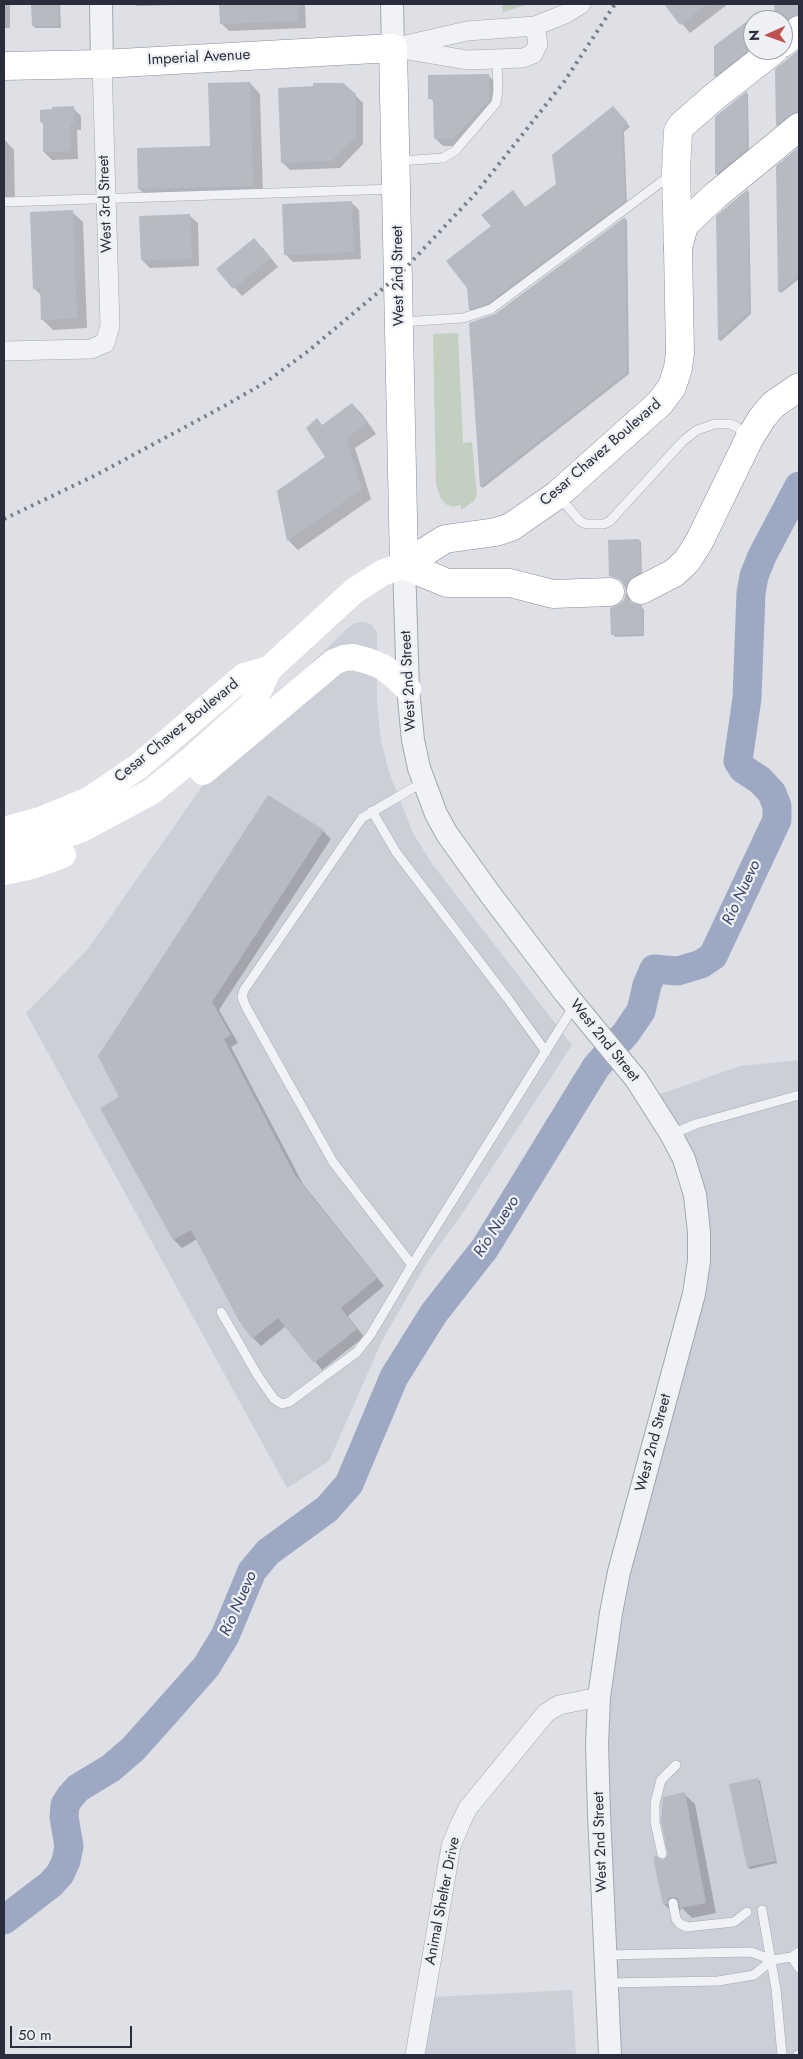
<!DOCTYPE html>
<html>
<head>
<meta charset="utf-8">
<style>
	body { margin:0 }
	#map { position:relative; width:803px; height:2059px; overflow:hidden; background:#dfe0e6; font-family:Jost,sans-serif }
	canvas { display:block }
	.frame { position:absolute; inset:0; border:5px solid #292d3c; pointer-events:none }
	.north { position:absolute; left:743px; top:10px; width:50px; height:50px; box-sizing:border-box; background:#eef0f4; border:1px solid #9fa2aa; border-radius:50%; rotate:268deg; font-size:14px; font-weight:700; line-height:20px; text-align:center; color:#292d3c }
	.north::after { content:''; display:block; margin:auto; width:18px; height:22px; background:#bf5250; clip-path:polygon(50% 0,100% 100%,50% 72%,0 100%) }
	.scale { position:absolute; left:10px; top:2026px; width:122px; height:22px; box-sizing:border-box; border:2px solid #292d3c; border-top:0; padding-left:6px; font-size:15px; line-height:18px; white-space:nowrap; color:#292d3c; -webkit-text-stroke:4px #eef0f4; paint-order:stroke }
</style>
</head>
<body>
<div id="map">
<canvas width="803" height="2059"></canvas>
<div class="frame"></div>
<div class="north">N</div>
<div class="scale">50 m</div>
</div>
<script>
const ctx = document.querySelector('canvas').getContext('2d');
ctx.lineJoin = 'round';
function paint(path, color) {
  ctx.fillStyle = color;
  ctx.fill(path, 'evenodd');
}
function shape(rows) {
  const path = new Path2D();
  for (const r of rows) {
    path.moveTo(r[0], r[1]);
    for (let i = 2; i < r.length; i += 2) path.lineTo(r[i], r[i + 1]);
  }
  return path;
}
function stroke(path, color, width, dash) {
  ctx.strokeStyle = color;
  ctx.lineWidth = width;
  ctx.lineCap = dash ? 'butt' : 'round';
  ctx.setLineDash(dash || []);
  ctx.stroke(path);
}
function drawText(font, color, halo, rows, align = 'center') {
  ctx.font = font + ' Jost,sans-serif';
  ctx.lineWidth = 4.5;
  ctx.setLineDash([]);
  ctx.textBaseline = 'middle';
  ctx.strokeStyle = halo;
  ctx.fillStyle = color;
  for (const [text, x, y, turn = 0] of rows) {
    ctx.save();
    ctx.translate(x, y);
    ctx.rotate((+turn || 0) * Math.PI / 180);
    ctx.textAlign = isNaN(turn) ? turn : align;
    if (halo) ctx.strokeText(text, 0, 0);
    ctx.fillText(text, 0, 0);
    ctx.restore();
  }
}
const built = shape([
	[364,622,372,625,377,633,377,702,381,741,390,775,413,833,433,865,572,1045,462,1214,428,1261,382,1341,329,1461,287,1488,26,1013,87,950,241,731,348,628,354,623],
	[799,1060,799,2055,610,2055,599,1697,694,1294,695,1195,649,1098,740,1066],
	[572,1990,576,2055,423,2055,431,1997]
]);
const green = shape([
	[502,4,529,4,503,12],
	[458,333,463,443,472,442,477,494,474,501,461,510,461,505,453,507,447,505,441,499,436,485,433,334]
]);
const shadow = shape([
	[4,4,10,4,10,28,5,28,4,39],
	[32,4,60,4,61,28,35,28,33,26],
	[135,4,174,4,174,5,137,6],
	[220,4,305,4,306,28,229,31,221,23],
	[665,4,728,4,690,33],
	[776,4,799,4,799,16,783,27,783,20,776,20],
	[746,23,748,25,748,54,717,78,715,76,715,47],
	[799,51,799,113,791,117,779,127,777,125,776,70],
	[488,75,496,83,497,108,461,146,443,146,435,138,435,103,430,98],
	[250,83,260,94,263,196,150,199,139,189,211,147],
	[747,93,748,95,749,151,718,176,717,175,716,118],
	[355,95,363,103,363,144,340,168,290,170,282,162],
	[73,108,81,116,81,130,77,130,78,159,52,160,44,152,44,125,41,122],
	[616,111,630,127,624,132,627,205,492,306,473,312,470,309,492,226,516,195,526,208,558,185],
	[4,139,14,150,15,204,4,205],
	[799,149,799,279,781,293,779,291,778,166],
	[748,191,749,193,751,314,721,341,719,340,717,217],
	[351,202,359,210,361,259,293,262,285,254],
	[72,212,83,222,87,328,53,330,42,319,41,295,34,288],
	[190,216,198,223,199,266,150,268,142,260],
	[625,219,627,220,629,374,483,488,481,486,471,323,495,315],
	[262,247,278,267,242,296,218,269],
	[352,404,362,414,376,434,355,448,371,499,298,550,288,540,327,457,323,426],
	[639,540,641,542,642,575,630,583,627,593,632,604,644,609,644,636,615,637,613,634,618,607,625,600,627,591,621,580,610,576],
	[4,731,5,772,4,772],
	[323,831,331,839,219,1010,238,1043,231,1047,303,1184,384,1286,348,1316,364,1337,322,1370,286,1326,261,1346,253,1338,240,1321,197,1239,182,1248,174,1240,102,1108,120,1098],
	[757,1779,760,1781,777,1863,750,1869,748,1867],
	[684,1794,695,1804,716,1913,692,1918,682,1908,675,1915,664,1904,663,1862,669,1856]
]);
const river = shape([
	[4,1920,51,1884,60,1874,66,1861,69,1846,64,1817,65,1805,70,1797,78,1788,111,1768,133,1749,160,1719,206,1667,225,1636,252,1571,268,1552,327,1509,349,1484,394,1377,434,1313,485,1248,596,1067,626,1033,641,1011,647,985,654,969,678,971,701,964,713,956,777,820,777,806,772,793,760,780,743,769,738,761,747,698,751,593,754,576,762,556,799,486]
]);
const building = shape([
	[31,4,58,4,59,26,32,26],
	[219,4,298,4,298,21,220,24],
	[664,4,708,4,680,25],
	[774,4,799,4,799,15,790,18,783,23,783,20,775,20],
	[746,22,746,52,714,77,714,46],
	[799,50,799,112,790,115,776,126,775,69],
	[489,74,489,100,453,139,434,139,433,99,428,99,428,75],
	[250,82,253,186,138,189,137,148,210,146,208,83],
	[313,83,343,83,356,94,356,136,332,161,281,163,278,88,313,86],
	[747,91,747,149,715,175,715,117],
	[74,106,74,123,70,123,71,151,43,152,43,122,40,122,40,110,52,109,52,107],
	[613,106,628,123,622,128,625,201,488,303,469,310,467,288,446,261,491,226,481,215,513,190,525,207,556,184,552,155],
	[799,147,799,276,778,292,776,166],
	[748,189,749,312,718,340,716,216],
	[352,201,354,252,284,255,282,204],
	[73,210,77,318,41,320,40,289,33,289,30,212],
	[190,214,192,259,141,260,139,216],
	[625,217,627,372,480,487,469,323,495,314],
	[254,238,271,258,233,289,216,269],
	[352,403,367,424,346,438,362,489,287,541,277,491,325,457,306,428,317,418,322,425],
	[639,539,641,573,628,581,625,590,627,598,632,603,642,605,643,634,611,635,610,608,618,605,624,600,626,591,623,583,618,578,609,576,608,540],
	[268,795,324,830,212,1002,231,1035,224,1039,295,1175,377,1278,341,1308,357,1329,314,1363,278,1318,252,1339,239,1321,191,1230,173,1240,100,1108,119,1097,98,1056],
	[758,1778,776,1861,747,1867,729,1784],
	[685,1792,706,1903,680,1908,678,1899,675,1897,669,1898,667,1904,663,1905,653,1857,656,1856,663,1860,668,1855,661,1821,663,1797]
]);
const service = shape([
	[399,161,443,158,455,151,496,103,498,91,497,59],
	[4,202,394,189],
	[401,322,463,318,491,309,672,174],
	[560,498,580,521,586,524,604,524,610,521,683,441,697,430,715,424,730,424,737,427,747,437],
	[372,811,396,852,508,999,546,1052],
	[672,1134,696,1124,799,1095],
	[412,1265,333,1162,246,1007,242,997,244,990,362,818,423,782],
	[221,1312,258,1376,274,1399,282,1404,289,1402,357,1352,371,1334,412,1265,574,1006],
	[662,1854,655,1822,655,1803,661,1780,676,1765],
	[673,1903,676,1919,680,1924,687,1927,734,1922,747,1912],
	[762,1910,776,1989,782,2055],
	[606,1955,751,1952,772,1960,792,1957,799,1952],
	[792,1957,799,1968],
	[608,1983,718,1981,754,1975,772,1960],
	[798,2055,799,2055]
]);
const minor = shape([
	[393,48,467,31,535,26,565,14,581,4],
	[402,49,467,60,523,58,533,54,538,44,535,26],
	[4,351,91,349,105,343,110,326,102,64],
	[415,2055,451,1846,461,1822,468,1808,546,1713,559,1705,599,1697]
]);
const tertiary = shape([
	[101,4,102,64],
	[392,4,393,48],
	[404,565,408,689,413,740,419,768,436,814,447,834,490,894,565,993,636,1079,671,1134,684,1159,695,1195,699,1232,699,1261,694,1294,619,1572,611,1613,599,1697,597,1744,599,1814,610,2055]
]);
const secondary = shape([
	[203,772,334,662,344,658,353,657,368,661,383,667,396,677,408,689],
	[4,830,40,820,89,800,139,766,244,676,269,669],
	[4,853,31,847,80,830,151,792,193,758,252,705,269,669,354,591,382,573,404,565],
	[4,872,32,866,63,855]
]);
const primary = shape([
	[783,43,799,30],
	[678,248,676,171,678,131,682,125,714,97,774,50]
]);
const trunk = shape([
	[4,66,102,64,393,48,404,565],
	[404,565,445,539,496,532,511,527,557,495,660,403,672,387,678,368,680,353,678,248,683,229,686,223,716,195,799,127],
	[404,565,447,583,510,583,553,594,610,592],
	[641,590,674,573,687,561,699,542,749,439,762,418,773,405,799,387]
]);
const rail = shape([
	[4,519,96,475,226,405,266,382,307,352,399,275,476,193,564,82,615,4]
]);
const streetNames = [
	["Imperial Avenue",199,58,-3],
	["West 3rd Street",106,204,-92],
	["West 2nd Street",399,276,-91],
	["Cesar Chavez Boulevard",601,453,-41],
	["West 2nd Street",409,681,-93],
	["Cesar Chavez Boulevard",177,731,-39],
	["West 2nd Street",604,1041,51],
	["West 2nd Street",654,1443,-75],
	["West 2nd Street",601,1842,-92],
	["Animal Shelter Drive",443,1901,-79]
];
const waterNames = [
	["Río Nuevo",742,893,-65],
	["Río Nuevo",497,1227,-57],
	["Río Nuevo",239,1604,-66]
];
paint(built, '#cdcfd8');
paint(green, '#c2cfc1');
paint(shadow, '#0003');
stroke(river, '#9da9c3', 29);
paint(building, '#b7b9c3');
stroke(service, '#a5a7b0', 10);
stroke(minor, '#a5a7b0', 20);
stroke(tertiary, '#a5a7b0', 24);
stroke(primary, '#9fa3b1', 29);
stroke(trunk, '#888c9b', 29);
stroke(service, '#f1f2f5', 9);
stroke(minor, '#f1f2f5', 19);
stroke(tertiary, '#f1f2f5', 22);
stroke(secondary, '#fff', 26);
stroke(primary, '#fff', 28);
stroke(trunk, '#fff', 28);
stroke(rail, '#7a7e8e', 4, [2.5, 5]);
drawText('15px', '#292d3c', '#eef0f4', streetNames);
drawText('italic 16px', '#38466b', '#eef0f4', waterNames);
</script>
</body>
</html>
